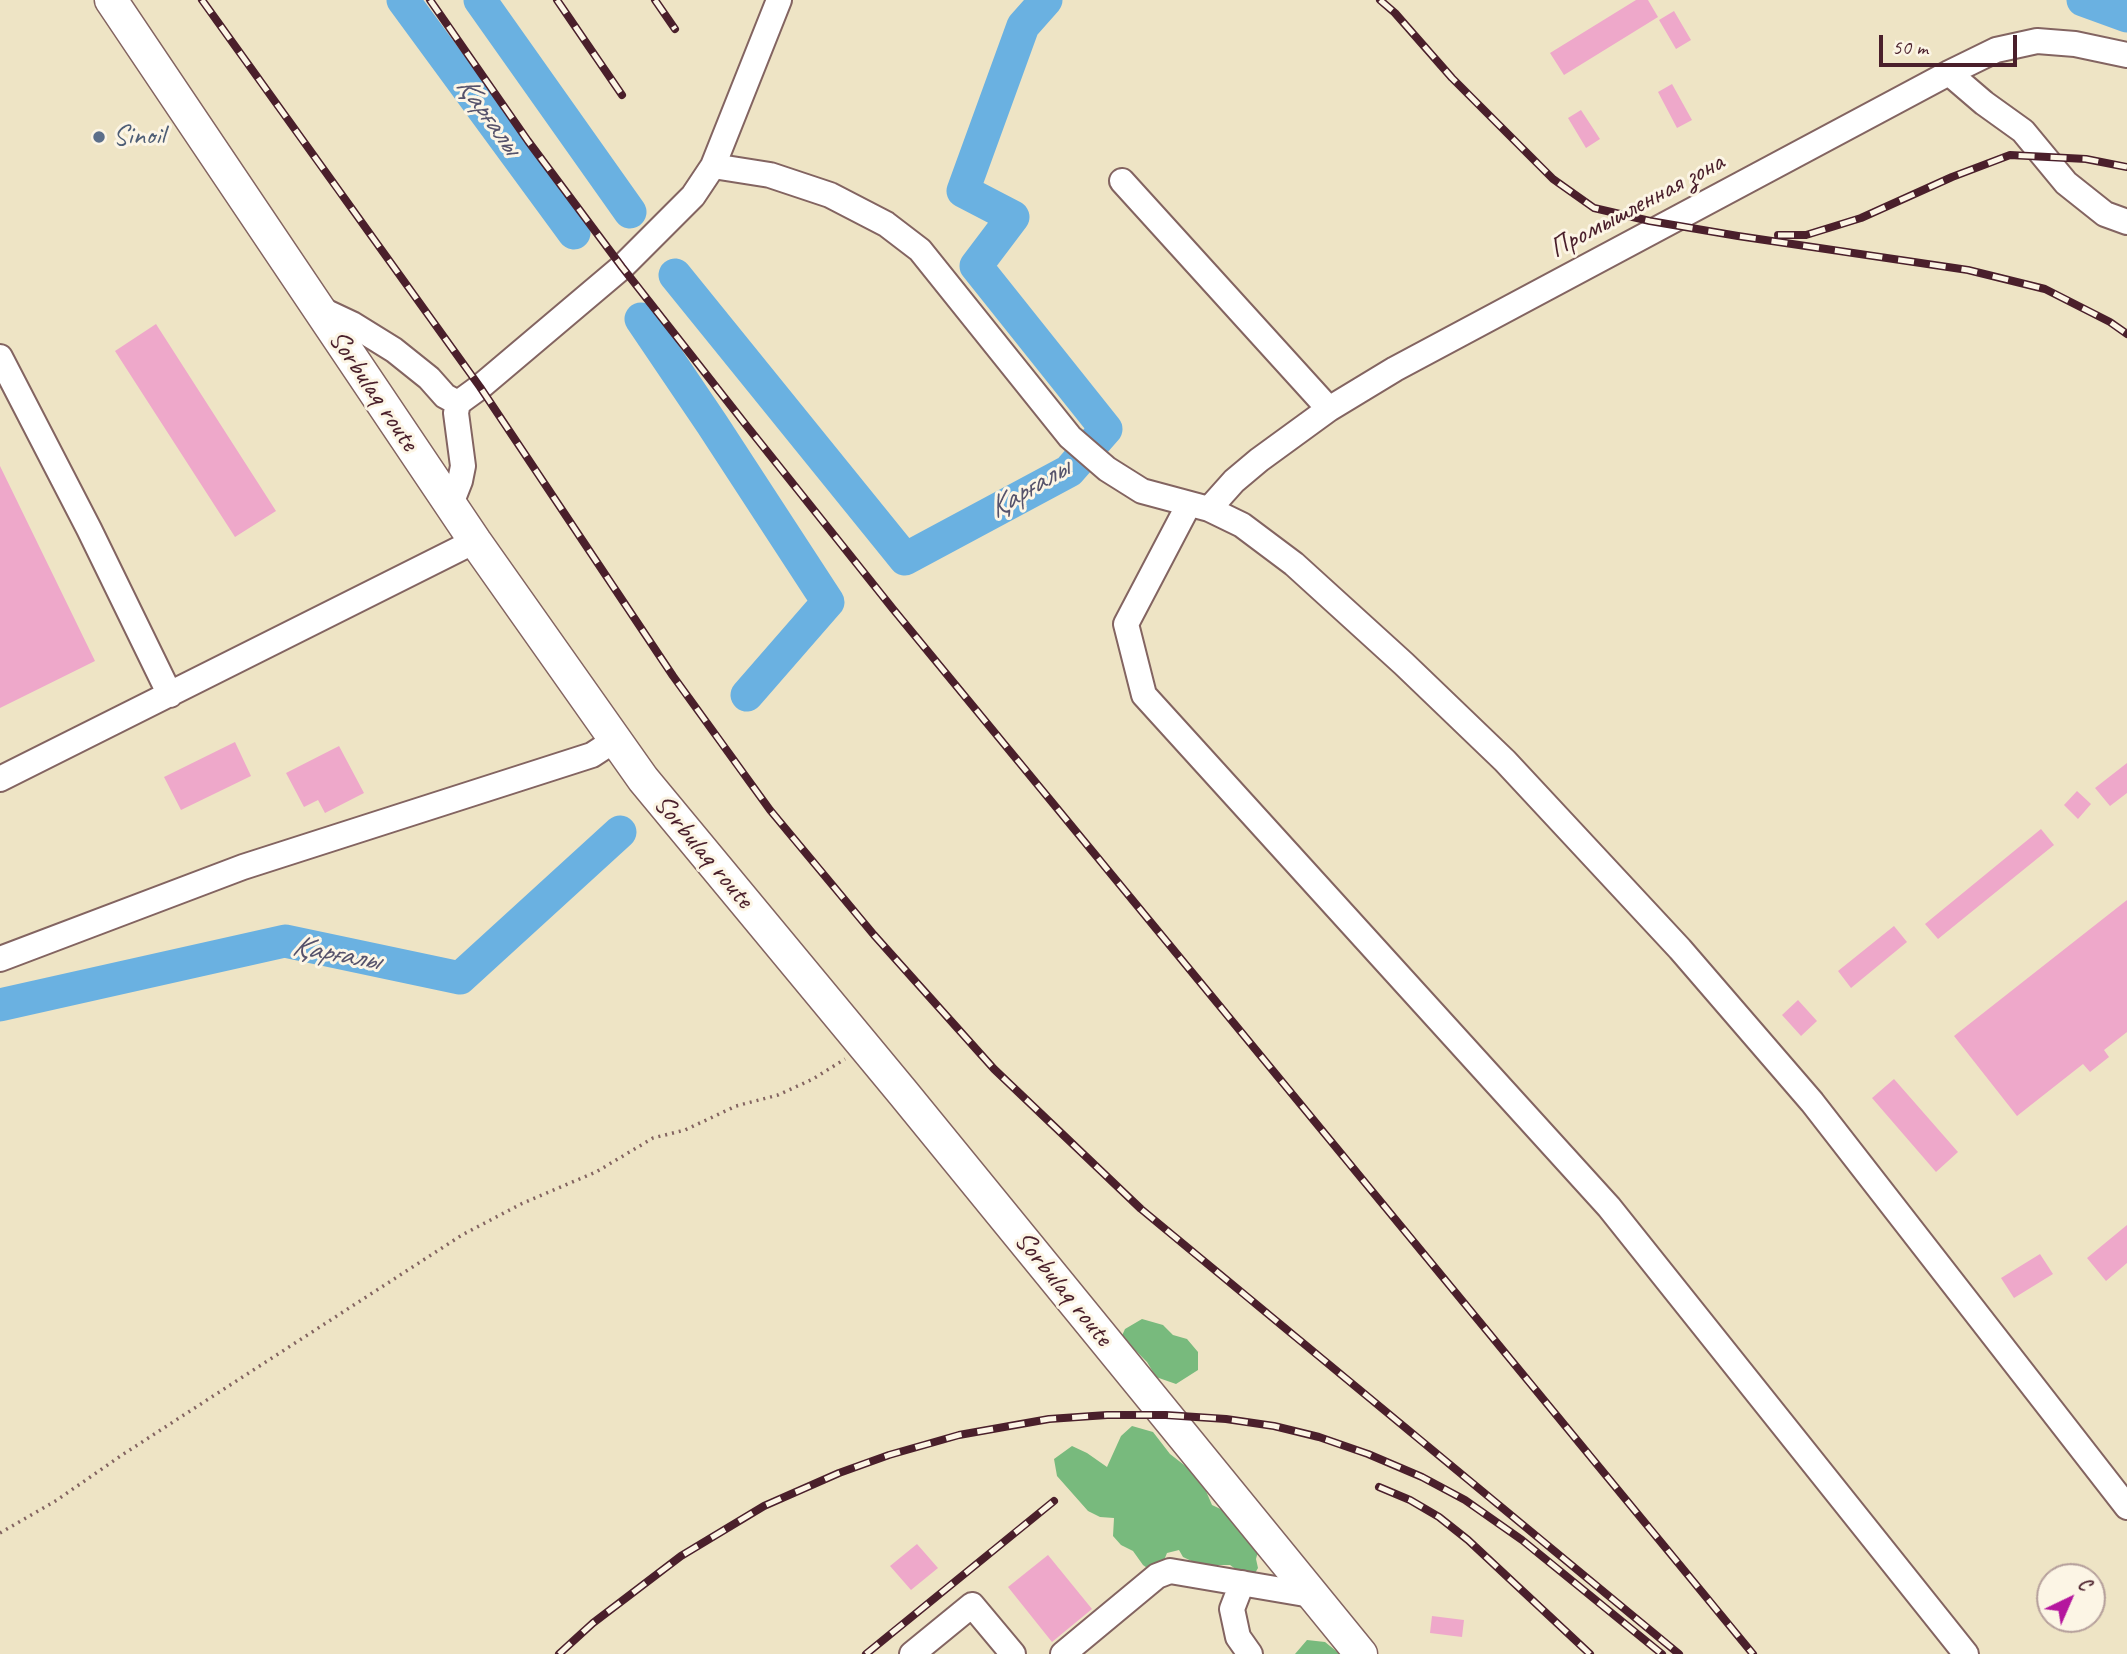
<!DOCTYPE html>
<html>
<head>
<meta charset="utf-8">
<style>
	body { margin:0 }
	#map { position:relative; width:2127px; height:1654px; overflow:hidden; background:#eee4c5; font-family:Caveat,sans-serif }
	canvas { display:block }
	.north { position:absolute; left:2036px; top:1563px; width:70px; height:70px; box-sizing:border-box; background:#fcf5e5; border:2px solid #b59f9b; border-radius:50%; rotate:44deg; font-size:19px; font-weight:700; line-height:28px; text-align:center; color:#4a1f2b }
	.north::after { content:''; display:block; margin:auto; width:24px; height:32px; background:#b5179e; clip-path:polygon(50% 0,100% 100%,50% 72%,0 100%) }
	.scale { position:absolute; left:1879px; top:35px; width:138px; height:32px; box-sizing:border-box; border:4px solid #4a1f2b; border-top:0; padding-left:9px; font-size:21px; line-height:24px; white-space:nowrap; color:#4a1f2b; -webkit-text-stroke:5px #fcf5e5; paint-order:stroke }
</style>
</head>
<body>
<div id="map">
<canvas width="2127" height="1654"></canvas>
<div class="north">С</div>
<div class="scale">50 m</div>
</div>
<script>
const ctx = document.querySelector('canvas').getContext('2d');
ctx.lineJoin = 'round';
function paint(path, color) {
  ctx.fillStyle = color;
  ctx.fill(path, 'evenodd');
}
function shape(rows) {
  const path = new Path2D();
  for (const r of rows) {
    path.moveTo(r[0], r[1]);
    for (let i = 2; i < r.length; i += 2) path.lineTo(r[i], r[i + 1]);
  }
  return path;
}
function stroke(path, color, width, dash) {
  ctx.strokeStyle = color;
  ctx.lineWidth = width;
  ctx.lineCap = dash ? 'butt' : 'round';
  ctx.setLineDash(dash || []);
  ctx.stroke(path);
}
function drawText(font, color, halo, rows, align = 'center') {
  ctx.font = font + ' Caveat,sans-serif';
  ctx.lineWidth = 6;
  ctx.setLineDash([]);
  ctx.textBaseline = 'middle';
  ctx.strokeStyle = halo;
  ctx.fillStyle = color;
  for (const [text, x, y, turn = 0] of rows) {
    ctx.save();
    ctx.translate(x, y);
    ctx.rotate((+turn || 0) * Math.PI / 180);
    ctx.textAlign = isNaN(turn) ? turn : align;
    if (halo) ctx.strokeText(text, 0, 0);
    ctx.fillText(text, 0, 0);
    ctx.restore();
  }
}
const forest = shape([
	[1142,1319,1163,1325,1173,1335,1187,1339,1198,1352,1198,1370,1176,1384,1156,1377,1147,1362,1132,1347,1120,1340,1125,1329],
	[1132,1426,1153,1432,1170,1454,1188,1468,1206,1491,1212,1505,1231,1514,1260,1544,1256,1559,1258,1568,1251,1580,1230,1565,1200,1565,1183,1557,1179,1550,1167,1553,1162,1565,1154,1573,1143,1565,1133,1551,1121,1545,1113,1536,1114,1518,1100,1517,1088,1511,1057,1476,1054,1459,1072,1446,1087,1453,1107,1467,1121,1436],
	[1307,1640,1325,1642,1340,1654,1295,1654]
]);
const river = shape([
	[403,0,574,233],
	[480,0,630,212],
	[2083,0,2127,16],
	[675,275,905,559,1069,471,1106,429,976,266,1013,217,963,191,1023,26,1046,0],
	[641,319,712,424,828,602,747,695],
	[0,1005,285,941,460,978,620,832]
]);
const building = shape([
	[1636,0,1648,0,1658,17,1564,75,1550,53],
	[1674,11,1691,40,1676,49,1659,20],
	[1672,84,1692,120,1677,128,1658,92],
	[1581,110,1600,139,1586,148,1568,118],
	[156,324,276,511,235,537,115,351],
	[0,466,95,661,0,708],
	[235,742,251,776,181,810,164,777],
	[339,746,364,793,325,813,318,800,304,807,286,773],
	[2127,763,2127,793,2110,806,2095,788],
	[2077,791,2091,804,2078,819,2064,805],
	[2041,829,2054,845,1938,939,1925,924],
	[2127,900,2127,1032,2104,1050,2109,1057,2090,1072,2083,1064,2017,1116,1954,1036],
	[1894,926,1907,942,1851,988,1838,971],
	[1798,1000,1817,1021,1801,1036,1782,1015],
	[1894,1079,1958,1152,1936,1172,1872,1098],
	[2127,1225,2127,1263,2106,1281,2087,1258],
	[2040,1254,2053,1274,2014,1298,2001,1278],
	[917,1544,938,1568,911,1590,890,1566],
	[1048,1555,1092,1609,1052,1642,1008,1587],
	[1432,1616,1464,1620,1462,1637,1430,1633]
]);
const path = shape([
	[0,1533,57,1500,122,1455,462,1235,521,1204,596,1172,653,1138,685,1130,736,1106,778,1095,813,1079,845,1059]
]);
const minor = shape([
	[1949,73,1984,103,2023,131,2066,183,2105,214,2127,222],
	[713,166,770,175,830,195,886,224,920,250,1070,437,1107,469,1142,491,1209,509,1242,525,1294,564,1404,664,1505,761,1680,949,1812,1102,2127,1507],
	[1122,181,1329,409],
	[318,308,352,324,394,350,429,378,445,396,458,403],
	[0,357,89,529,170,695],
	[451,504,460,481,463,466,456,413,458,403,480,387,622,267,693,196,713,166,779,0],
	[1189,504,1126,624,1144,695,1609,1207,1966,1654],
	[1209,509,1234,481,1259,460,1329,409,1395,369,1949,73,1996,50,2037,41,2075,44,2127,55],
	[0,779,475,541],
	[0,959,243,867,592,755,615,740],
	[1242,1583,1232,1609,1238,1637,1250,1654],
	[912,1654,972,1605,1013,1654],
	[1063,1654,1157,1576,1170,1571,1311,1595]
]);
const major = shape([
	[111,0,475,541,643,779,904,1094,1361,1654]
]);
const rail = shape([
	[202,0,480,387,673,676,770,810,874,935,994,1069,1141,1209,1679,1654],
	[430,0,528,141,622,267,746,425,893,609,1753,1654],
	[557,0,622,95],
	[655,0,675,29],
	[1380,0,1395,13,1452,78,1553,179,1594,208,1650,221,1738,236,1968,270,2045,289,2110,322,2127,334],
	[1778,235,1806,235,1861,218,1952,177,2010,155,2086,159,2127,167],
	[1379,1487,1410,1500,1439,1517,1468,1540,1590,1654],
	[559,1654,593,1623,681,1556,764,1506,839,1473,889,1455,959,1435,1049,1419,1107,1415,1166,1415,1226,1419,1274,1426,1319,1437,1368,1454,1422,1477,1465,1500,1522,1540,1662,1654],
	[866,1654,1054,1501]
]);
const markers = [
	[99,137,7,"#5c6f8a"]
];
const serviceNames = [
	["Sinoil",113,137]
];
const streetNames = [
	["Промышленная зона",1637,206,-28],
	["Sorbulaq route",373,391,56],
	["Sorbulaq route",703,852,50],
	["Sorbulaq route",1063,1289,51]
];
const waterNames = [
	["Қарғалы",488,116,54],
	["Қарғалы",1029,489,-31],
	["Қарғалы",336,954,10]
];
paint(forest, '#78ba7d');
stroke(river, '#6ab1e1', 33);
paint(building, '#eea8ca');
stroke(minor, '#836461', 28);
stroke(major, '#836461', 35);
stroke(path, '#836461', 3.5, [2, 5]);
stroke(minor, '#fff', 24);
stroke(major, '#fff', 32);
stroke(rail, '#4a1f2b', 8);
stroke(rail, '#fcf5e5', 5, [16]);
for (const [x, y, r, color] of markers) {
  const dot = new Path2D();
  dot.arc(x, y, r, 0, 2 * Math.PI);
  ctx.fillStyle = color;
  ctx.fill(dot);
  stroke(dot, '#fcf5e5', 2.5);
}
drawText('28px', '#4e5e75', '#fcf5e5', serviceNames, 'left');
drawText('28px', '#4a1f2b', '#fcf5e5', streetNames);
drawText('italic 30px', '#55526b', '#fcf5e5', waterNames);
</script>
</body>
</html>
